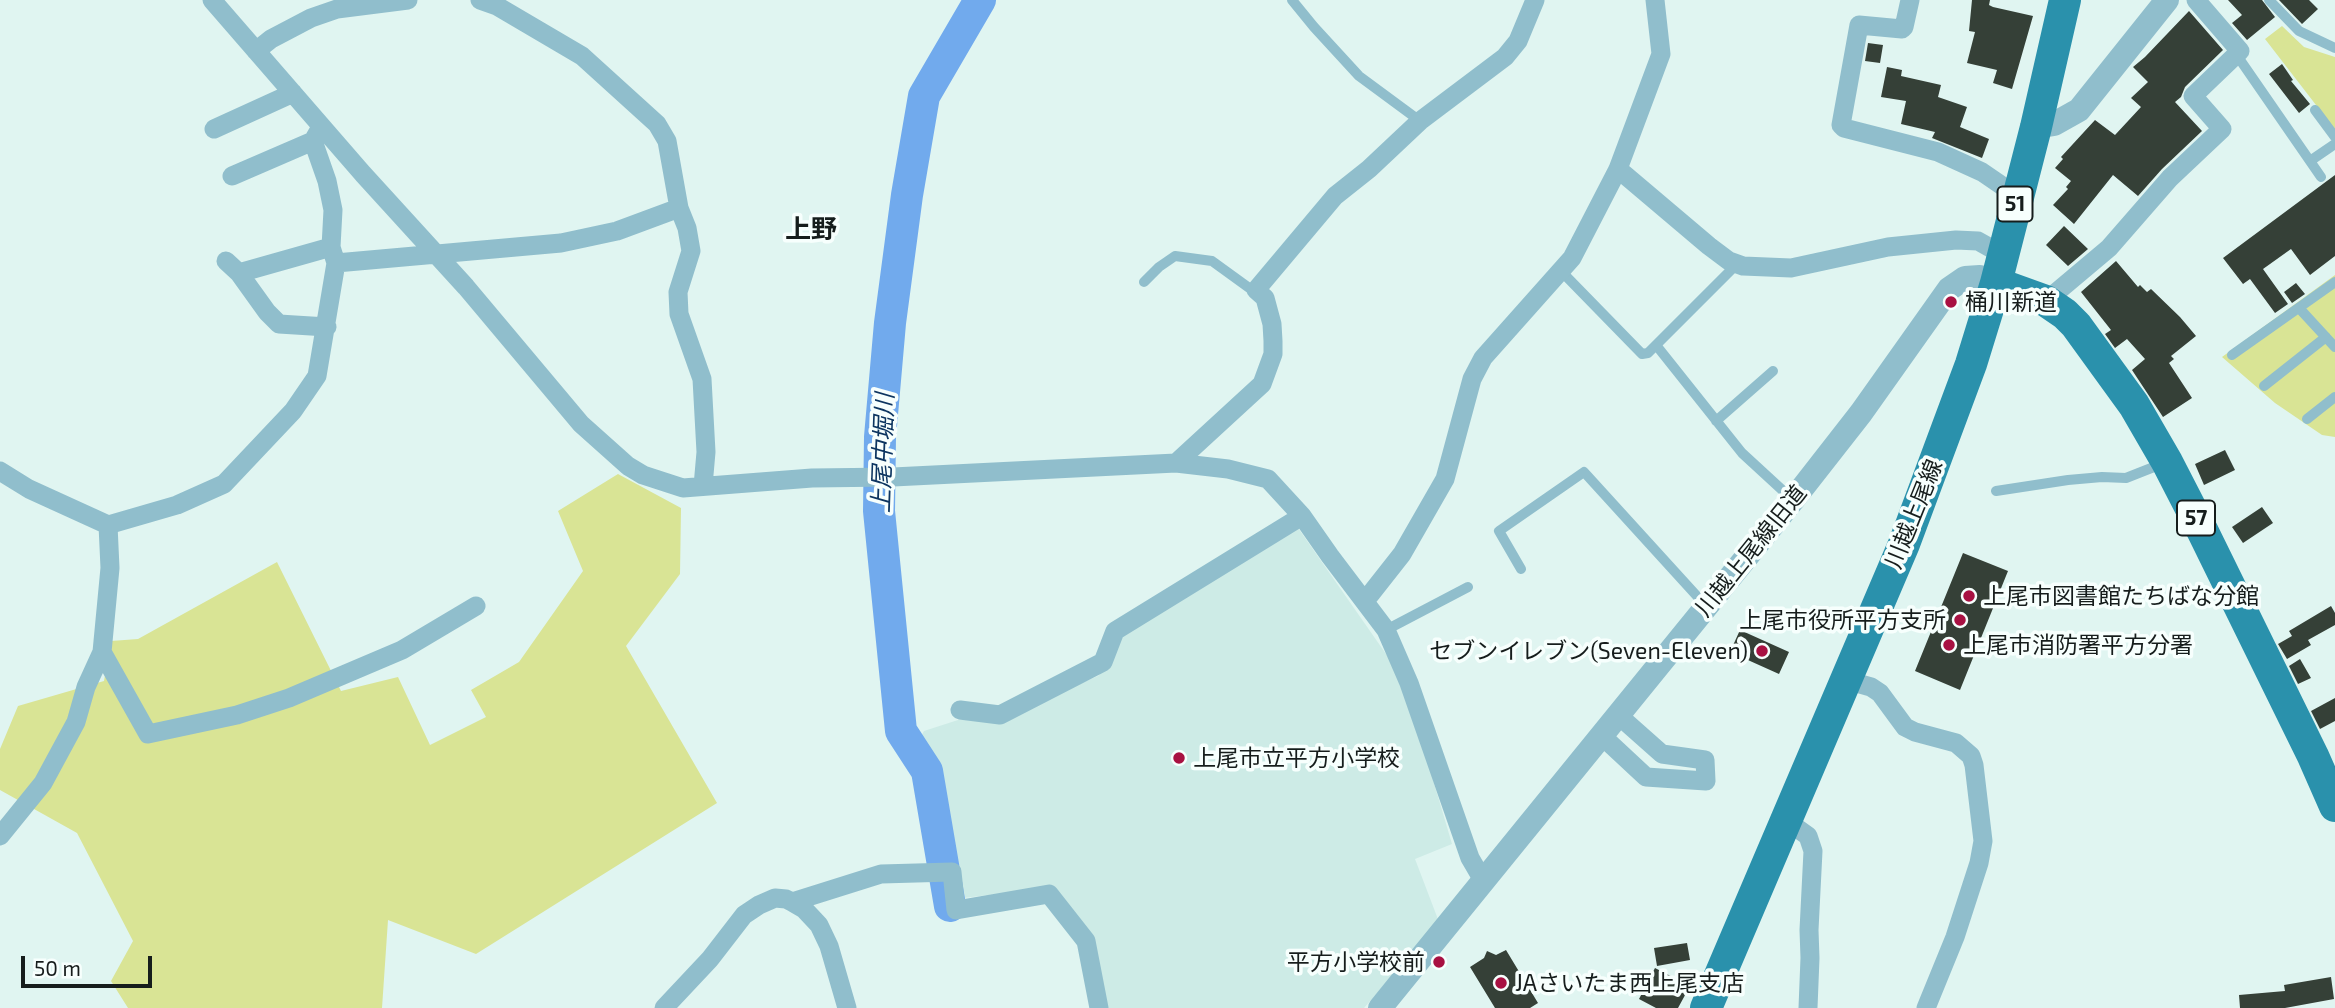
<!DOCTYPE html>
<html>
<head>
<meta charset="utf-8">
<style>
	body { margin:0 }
	#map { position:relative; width:2335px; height:1008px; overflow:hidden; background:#e0f5f1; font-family:"Exo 2",sans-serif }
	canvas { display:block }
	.scale { position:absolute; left:21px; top:956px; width:131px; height:32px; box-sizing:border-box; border:4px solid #161d1c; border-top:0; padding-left:9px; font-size:21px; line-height:24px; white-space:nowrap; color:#161d1c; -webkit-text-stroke:5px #f7fffd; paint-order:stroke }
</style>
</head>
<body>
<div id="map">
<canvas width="2335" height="1008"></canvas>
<div class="scale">50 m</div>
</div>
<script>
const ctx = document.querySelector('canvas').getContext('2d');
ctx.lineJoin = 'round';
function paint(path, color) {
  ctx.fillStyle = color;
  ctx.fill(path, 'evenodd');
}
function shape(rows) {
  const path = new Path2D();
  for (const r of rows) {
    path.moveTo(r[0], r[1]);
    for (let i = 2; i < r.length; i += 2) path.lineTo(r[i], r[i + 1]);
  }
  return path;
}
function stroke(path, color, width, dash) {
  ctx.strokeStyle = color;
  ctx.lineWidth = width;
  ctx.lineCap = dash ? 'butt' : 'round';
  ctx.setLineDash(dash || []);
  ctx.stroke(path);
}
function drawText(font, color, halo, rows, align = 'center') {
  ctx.font = font + ' "Exo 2","Noto Sans JP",sans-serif';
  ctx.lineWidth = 7;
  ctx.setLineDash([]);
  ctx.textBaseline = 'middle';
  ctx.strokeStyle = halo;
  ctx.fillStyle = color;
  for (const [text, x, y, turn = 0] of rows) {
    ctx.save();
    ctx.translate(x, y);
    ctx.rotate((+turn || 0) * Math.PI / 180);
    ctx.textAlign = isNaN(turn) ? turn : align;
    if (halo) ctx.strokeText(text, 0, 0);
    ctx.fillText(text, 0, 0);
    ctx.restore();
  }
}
const built = shape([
	[1296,525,1393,664,1421,739,1452,844,1415,859,1439,922,1364,1008,1107,1008,1050,888,963,898,937,768,923,747,920,738,924,731,958,720,996,720,1098,676,1112,661,1121,634]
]);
const green = shape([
	[2282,26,2304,47,2335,57,2335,143,2316,105,2265,39],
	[2335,275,2335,437,2322,435,2275,403,2222,357],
	[618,474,681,508,680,574,626,646,717,803,476,954,388,920,382,1008,128,1008,111,981,133,941,77,833,0,790,0,749,18,706,104,681,111,641,138,639,277,562,341,691,398,677,430,745,486,717,471,690,519,662,583,571,558,511]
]);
const river = shape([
	[950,906,927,771,901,731,879,511,880,437,890,323,907,195,924,96,980,0]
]);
const building = shape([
	[1972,0,1990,0,1989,5,1993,7,2033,16,2012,89,1993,83,1997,70,1967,63,1975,32,1969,31],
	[2228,0,2262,0,2275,17,2247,40,2232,23,2242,15],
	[2279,0,2309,0,2318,9,2302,24],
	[2189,11,2223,50,2185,87,2181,97,2175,102,2202,131,2162,169,2138,196,2113,175,2074,224,2053,205,2068,189,2066,187,2071,181,2055,168,2063,159,2061,157,2095,120,2115,135,2141,107,2131,98,2148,82,2133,67,2145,57],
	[1868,43,1883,45,1880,63,1865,61],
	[2282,64,2293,80,2291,81,2310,104,2299,113,2269,74],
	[1887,67,1902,70,1901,76,1941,85,1938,97,1967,107,1960,127,1989,139,1982,158,1932,138,1935,132,1901,124,1906,101,1881,97],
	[2335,175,2335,256,2310,275,2291,249,2263,269,2288,304,2275,313,2250,279,2243,284,2223,258],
	[2064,226,2088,249,2068,266,2046,245],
	[2116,261,2138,287,2140,285,2147,292,2151,289,2180,317,2196,336,2171,356,2174,359,2169,363,2192,398,2163,417,2132,370,2145,359,2127,339,2115,348,2105,334,2111,330,2081,292],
	[2296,283,2305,294,2292,303,2284,292],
	[2225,450,2235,470,2204,485,2195,464],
	[2262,507,2273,523,2243,543,2232,527],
	[1963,553,2008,571,1960,690,1915,671],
	[2331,606,2335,613,2335,625,2308,640,2311,645,2287,659,2278,644,2292,636,2289,631],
	[1740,630,1789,652,1779,674,1730,652],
	[2300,659,2311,678,2298,684,2289,666],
	[2335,698,2335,721,2320,729,2311,711],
	[1687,943,1690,960,1657,966,1654,948],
	[1506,950,1538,1003,1530,1008,1495,1008,1470,967,1484,958,1487,951,1496,955],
	[1655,968,1690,986,1678,1008,1656,1008,1639,999],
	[2331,977,2334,999,2285,1008,2240,1008,2239,995,2285,991,2284,985]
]);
const service = shape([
	[1292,0,1314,27,1359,76,1420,121],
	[2269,0,2299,31,2335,48],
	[2236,54,2321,177],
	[2315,110,2335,137],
	[2310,161,2335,144],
	[1561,271,1642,354,1648,353,1737,264],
	[1144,282,1159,267,1175,256,1212,261,1252,290,1256,290],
	[2299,308,2335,347],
	[1656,345,1742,453,1792,499],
	[2232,355,2335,282],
	[2264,386,2326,337],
	[2307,419,2335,397],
	[1716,421,1773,371],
	[1996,491,2068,480,2102,477,2126,478,2164,463],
	[1521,569,1499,531,1584,472,1706,606],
	[1386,630,1468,587]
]);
const minor = shape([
	[212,0,363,174,466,287,581,424,628,466,643,475,683,488,812,478,893,477,1176,463,1228,469,1268,479,1302,516,1330,556,1386,630,1409,683,1470,858,1484,882],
	[480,0,497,6,582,56,657,124,667,141,679,208,687,228,691,251,678,292,679,314,702,379,706,452,703,486],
	[1910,0,1904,27,1902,29,1859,25,1841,125,1844,128,1938,152,1982,172,2017,196],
	[256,51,271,39,311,18,337,9,408,0],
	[214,129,293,93],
	[1618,169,1709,246,1729,261,1743,266,1791,268,1888,247,1956,240,1978,241,2003,255],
	[232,176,313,141],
	[226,261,239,273,267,312,279,324,327,327],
	[336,263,561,243,617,231,679,208],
	[239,273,331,247],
	[2046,301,2109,248,2170,178,2222,129,2193,96,2240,51,2196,0],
	[1176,463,1262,384,1273,354,1273,341,1272,324,1265,298,1256,290,1335,196,1369,169,1420,121,1505,57,1518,41,1535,0],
	[0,471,29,489,108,525,177,505,224,484,293,411,317,376,336,263,331,247,333,210,327,181,313,141,321,127],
	[1365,601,1402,554,1445,479,1472,379,1483,358,1572,258,1618,169,1661,54,1655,0],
	[102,652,148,734,237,715,289,698,402,650,476,606],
	[1846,680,1871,687,1880,693,1905,727,1915,732,1956,743,1971,756,1974,765,1983,841,1979,863,1955,937,1926,1008],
	[960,710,1000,715,1103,662,1115,631,1302,516],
	[1602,736,1646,777,1706,781,1705,760,1662,754,1618,715],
	[1787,821,1808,836,1813,851,1809,930,1810,958,1808,1008],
	[0,836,43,783,76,722,86,687,102,652,110,568,108,525],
	[792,902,881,874,952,872,956,910,1049,894,1086,941,1099,1008],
	[664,1008,710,959,744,915,759,905,775,898,786,899,792,902,804,909,819,925,829,946,847,1008]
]);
const tertiary = shape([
	[2036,127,2054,124,2079,110,2167,0],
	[1380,1008,1793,500,1861,413,1949,289,1965,278,1980,277,1996,283]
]);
const primary = shape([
	[1996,283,2046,301,2065,314,2076,325,2134,405,2167,462,2203,532,2313,756,2335,806],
	[1706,1008,1904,544,1971,364,1996,283,2036,127,2065,0]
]);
const markers = [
	[1951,302,7,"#a81142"],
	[1969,596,7,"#a81142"],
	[1960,620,7,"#a81142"],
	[1949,645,7,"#a81142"],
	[1762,651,7,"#a81142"],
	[1179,758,7,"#a81142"],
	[1439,962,7,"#a81142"],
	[1501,983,7,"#a81142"]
];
const shields = [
	[2015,204,35],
	[2196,518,38]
];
const shieldNames = [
	["51",2015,204],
	["57",2196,518]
];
const poiNames = [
	["桶川新道",1965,302],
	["上尾市図書館たちばな分館",1983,596],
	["上尾市役所平方支所",1946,620,"right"],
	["上尾市消防署平方分署",1963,645],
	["セブンイレブン(Seven-Eleven)",1748,651,"right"],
	["上尾市立平方小学校",1193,758],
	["平方小学校前",1425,962,"right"],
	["JAさいたま西上尾支店",1515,983]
];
const streetNames = [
	["川越上尾線",1914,514,-68],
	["川越上尾線旧道",1751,551,-51]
];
const waterNames = [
	["上尾中堀川",883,453,-88]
];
const quarterNames = [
	["上野",811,229]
];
paint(built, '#cdebe6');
paint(green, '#d9e495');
stroke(river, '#71aaed', 32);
paint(building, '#354037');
stroke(service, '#90becc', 10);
stroke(minor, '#90becc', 19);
stroke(tertiary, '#90becc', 24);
stroke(primary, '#2a91ac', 32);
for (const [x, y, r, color] of markers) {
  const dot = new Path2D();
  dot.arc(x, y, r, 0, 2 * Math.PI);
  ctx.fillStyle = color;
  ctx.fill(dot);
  stroke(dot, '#f7fffd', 2.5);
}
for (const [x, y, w] of shields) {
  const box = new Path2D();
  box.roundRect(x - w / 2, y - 17.5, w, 35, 5);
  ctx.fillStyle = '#f7fffd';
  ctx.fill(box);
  stroke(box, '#161d1c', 2);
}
drawText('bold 21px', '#161d1c', null, shieldNames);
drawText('23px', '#161d1c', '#f7fffd', poiNames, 'left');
drawText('23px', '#161d1c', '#f7fffd', streetNames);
drawText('italic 24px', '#0d3560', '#f7fffd', waterNames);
drawText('bold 26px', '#161d1c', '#f7fffd', quarterNames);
</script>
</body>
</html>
